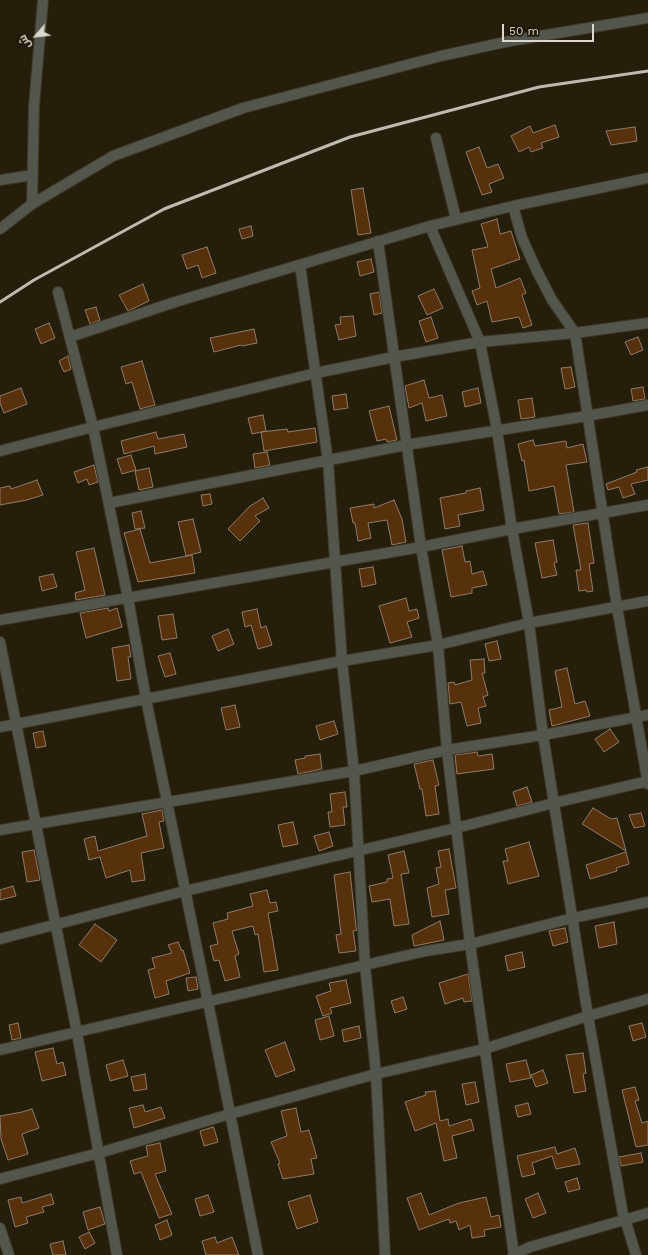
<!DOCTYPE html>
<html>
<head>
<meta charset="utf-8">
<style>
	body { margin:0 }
	#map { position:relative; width:648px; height:1255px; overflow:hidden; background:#241e0a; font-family:"Work Sans",Cairo,sans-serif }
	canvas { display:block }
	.north { position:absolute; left:16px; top:16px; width:40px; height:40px; -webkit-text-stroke:3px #1a1503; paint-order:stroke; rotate:242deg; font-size:11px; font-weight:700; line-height:16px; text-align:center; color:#dcd8cc }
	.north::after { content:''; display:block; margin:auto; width:14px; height:18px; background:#dcd8cc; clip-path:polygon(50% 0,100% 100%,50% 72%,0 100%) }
	.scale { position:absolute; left:502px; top:24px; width:92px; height:18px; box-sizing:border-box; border:2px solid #dcd8cc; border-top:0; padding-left:5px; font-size:12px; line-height:14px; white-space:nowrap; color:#dcd8cc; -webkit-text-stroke:3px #1a1503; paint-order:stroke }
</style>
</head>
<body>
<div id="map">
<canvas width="648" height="1255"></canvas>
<div class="north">ش</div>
<div class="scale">50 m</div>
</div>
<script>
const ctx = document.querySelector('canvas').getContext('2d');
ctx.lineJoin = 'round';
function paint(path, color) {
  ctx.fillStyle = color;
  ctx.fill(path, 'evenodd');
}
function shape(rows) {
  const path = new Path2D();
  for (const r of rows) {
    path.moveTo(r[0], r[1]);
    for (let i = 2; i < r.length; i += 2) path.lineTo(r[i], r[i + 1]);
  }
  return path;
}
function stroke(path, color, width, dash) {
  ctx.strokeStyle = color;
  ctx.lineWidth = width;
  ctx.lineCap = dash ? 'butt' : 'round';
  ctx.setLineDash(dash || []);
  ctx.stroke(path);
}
const building = shape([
	[555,125,559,137,541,143,543,148,531,152,529,147,519,152,511,136,530,126,533,133,555,125],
	[635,127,637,141,611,145,606,131,635,127],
	[479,147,487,168,498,164,504,178,489,184,492,192,482,195,466,152,479,147],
	[363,188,371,233,358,235,351,190,363,188],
	[497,219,500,234,511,231,520,259,491,269,496,288,520,278,526,293,522,295,532,325,523,328,519,317,492,322,487,301,477,305,472,291,480,288,472,250,488,247,481,224,497,219],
	[251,226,253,236,242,239,239,229,251,226],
	[207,247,216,273,202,278,198,265,187,269,182,255,207,247],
	[371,259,374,272,360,276,357,262,371,259],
	[143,284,149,301,128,311,119,295,143,284],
	[434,289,443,308,427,315,418,296,434,289],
	[379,292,382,313,374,315,370,294,379,292],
	[96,307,100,320,90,324,85,310,96,307],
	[353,316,356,336,339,340,335,325,341,324,340,317,353,316],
	[431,317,438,338,426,342,419,321,431,317],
	[49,323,55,338,41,344,35,329,49,323],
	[254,329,257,343,242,346,241,345,214,352,210,338,254,329],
	[638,337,643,350,631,355,625,342,638,337],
	[68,356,71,369,64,372,59,361,68,356],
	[142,361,155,405,140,409,132,382,126,384,121,367,142,361],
	[571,367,575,387,565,389,561,368,571,367],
	[424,380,429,398,442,395,447,416,426,421,422,403,409,408,405,386,424,380],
	[643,387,645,399,633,401,631,389,643,387],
	[21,388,27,404,4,413,0,403,0,396,21,388],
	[478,388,481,403,465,407,462,392,478,388],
	[346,394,348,408,334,410,332,396,346,394],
	[532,398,535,417,521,419,518,400,532,398],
	[389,406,397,440,387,442,386,439,377,441,369,411,389,406],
	[263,415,266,431,252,434,248,418,263,415],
	[315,428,317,442,264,451,261,432,287,429,288,432,315,428],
	[156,432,158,439,184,434,187,447,155,454,154,446,124,454,121,441,156,432],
	[533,440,535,446,566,441,567,448,583,444,587,462,566,465,574,512,559,514,554,486,529,491,524,460,522,461,518,444,533,440],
	[267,452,270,465,255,468,253,454,267,452],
	[131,455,136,470,122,474,117,459,131,455],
	[94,465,98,482,89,485,87,479,78,483,74,472,94,465],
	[648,467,648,480,631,484,635,494,623,498,619,487,608,490,606,484,637,472,636,470,648,467],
	[149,468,153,487,139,490,135,471,149,468],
	[37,480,43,495,27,500,0,505,0,488,10,486,11,489,37,480],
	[480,488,484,510,458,515,460,526,445,529,440,498,466,493,466,491,480,488],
	[210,494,212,504,203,506,201,495,210,494],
	[263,498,269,508,255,516,260,521,240,541,228,529,250,506,263,498],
	[394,500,402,519,406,542,392,545,387,520,368,523,371,538,358,541,355,523,353,523,350,508,374,504,374,508,394,500],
	[141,511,145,528,135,529,132,513,141,511],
	[193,519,201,552,186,556,178,522,193,519],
	[588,523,594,563,589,564,593,591,587,592,586,590,579,591,576,570,581,570,573,525,588,523],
	[140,529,150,563,192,555,195,573,138,582,124,533,140,529],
	[553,540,557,562,554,563,557,575,542,578,535,543,553,540],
	[462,546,465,562,470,561,472,574,483,571,487,585,472,588,472,593,451,597,442,550,462,546],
	[94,548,105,595,76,600,75,593,85,590,76,552,94,548],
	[373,567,376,584,362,587,359,569,373,567],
	[53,574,57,587,42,591,39,577,53,574],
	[406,598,409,611,417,609,419,618,407,622,412,637,390,643,379,606,406,598],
	[108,608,109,611,117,608,122,627,86,638,80,613,108,608],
	[257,609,261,628,266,626,272,645,258,649,251,625,245,627,242,612,257,609],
	[173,614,177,638,162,640,158,616,173,614],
	[228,629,234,644,218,651,212,636,228,629],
	[497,641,501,659,489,661,485,644,497,641],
	[129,645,131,657,128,657,131,679,117,681,112,648,129,645],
	[170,653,176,674,165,677,158,656,170,653],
	[484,659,485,673,482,673,488,695,483,697,486,706,478,708,481,723,467,726,461,702,450,704,448,683,454,682,455,685,472,680,470,660,484,659],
	[567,668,575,704,585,701,590,716,552,726,549,710,562,707,555,671,567,668],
	[235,705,240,727,226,730,221,708,235,705],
	[334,721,338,734,320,740,316,726,334,721],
	[610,729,619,742,604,752,595,739,610,729],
	[43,731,46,746,36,748,33,733,43,731],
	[477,752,478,756,492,754,494,769,457,774,455,755,477,752],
	[320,754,322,769,298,774,295,760,305,758,305,756,320,754],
	[433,760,439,785,435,786,439,814,426,816,422,789,420,789,414,764,433,760],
	[527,787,532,802,517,806,513,792,527,787],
	[345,792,347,807,343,807,345,825,330,827,328,812,332,812,330,794,345,792],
	[593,808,611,819,617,818,626,851,582,824,593,808],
	[162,810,164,821,159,822,164,848,141,853,145,880,132,882,130,870,106,878,100,857,89,860,84,839,95,836,98,851,147,836,142,814,162,810],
	[641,813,645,826,634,828,629,815,641,813],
	[293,822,298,844,283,847,278,825,293,822],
	[329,832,333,846,319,851,314,836,329,832],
	[529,842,539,876,508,884,503,861,508,861,505,849,529,842],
	[449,849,456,888,445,890,449,914,432,917,427,888,439,884,436,868,441,867,438,851,449,849],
	[34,850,40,880,27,882,22,852,34,850],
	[404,851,409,873,401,874,409,924,394,926,390,899,372,902,369,886,387,882,387,879,393,878,388,855,404,851],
	[626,852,629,864,616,868,617,871,590,879,586,865,626,852],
	[350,872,356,927,357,930,353,931,356,951,339,953,336,935,341,934,334,875,350,872],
	[13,886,16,896,0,900,0,890,13,886],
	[267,890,270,903,276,902,278,911,268,913,278,970,264,972,258,934,255,935,253,926,232,931,239,954,235,956,240,977,225,981,219,960,214,961,210,946,218,944,213,923,228,919,227,913,253,906,250,894,267,890],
	[440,921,444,940,414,946,412,935,440,921],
	[614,922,617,944,599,948,595,926,614,922],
	[95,924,117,940,101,962,79,945,95,924],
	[565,928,568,942,553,946,549,931,565,928],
	[178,942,182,951,183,950,190,973,166,981,169,994,155,998,148,970,155,968,152,958,172,953,168,945,178,942],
	[522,952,525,967,508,971,505,956,522,952],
	[468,974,472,1001,464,1002,463,998,445,1004,439,983,468,974],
	[196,977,198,989,188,991,186,978,196,977],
	[346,980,351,1003,330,1008,332,1013,323,1016,316,996,331,991,329,983,346,980],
	[403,997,407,1009,395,1013,391,1001,403,997],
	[329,1016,334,1036,320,1040,315,1020,329,1016],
	[18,1023,21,1038,12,1040,9,1025,18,1023],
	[642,1023,646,1037,633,1041,629,1026,642,1023],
	[359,1026,361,1038,344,1042,342,1030,359,1026],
	[285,1042,295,1070,276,1077,265,1050,285,1042],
	[53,1048,57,1064,63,1062,66,1075,42,1081,35,1052,53,1048],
	[583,1053,586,1073,583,1074,586,1091,574,1093,566,1055,583,1053],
	[123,1060,128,1076,110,1081,106,1065,123,1060],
	[526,1060,531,1078,510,1082,506,1064,526,1060],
	[543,1070,548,1083,536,1087,531,1075,543,1070],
	[145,1074,147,1089,134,1091,131,1077,145,1074],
	[475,1082,479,1102,466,1105,462,1084,475,1082],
	[635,1087,639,1100,635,1101,642,1123,648,1121,648,1145,636,1147,622,1090,635,1087],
	[435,1091,440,1121,448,1119,449,1126,471,1119,474,1130,452,1136,457,1158,444,1161,436,1123,415,1131,405,1102,426,1095,425,1092,435,1091],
	[528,1103,531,1114,518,1117,515,1106,528,1103],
	[143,1105,145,1112,161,1107,165,1118,134,1128,129,1108,143,1105],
	[296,1108,301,1132,309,1130,317,1158,311,1159,314,1174,283,1179,278,1164,280,1163,271,1142,287,1136,281,1111,296,1108],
	[32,1109,39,1128,22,1134,28,1154,8,1160,1,1139,0,1116,22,1112,32,1109],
	[213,1127,214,1128,218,1142,204,1146,200,1131,213,1127],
	[160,1143,166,1171,155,1174,172,1214,159,1218,141,1172,134,1174,130,1161,148,1156,146,1146,160,1143],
	[555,1147,557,1154,575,1148,580,1164,556,1169,552,1156,532,1163,535,1174,522,1177,517,1156,555,1147],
	[641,1153,643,1162,621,1166,619,1157,641,1153],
	[577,1178,580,1189,568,1192,565,1182,577,1178],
	[421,1193,429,1215,459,1203,486,1197,491,1217,499,1215,501,1227,484,1230,485,1236,472,1238,470,1225,459,1230,456,1221,450,1223,449,1219,419,1230,407,1198,421,1193],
	[538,1193,546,1213,533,1218,525,1199,538,1193],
	[51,1194,54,1204,42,1207,44,1212,26,1217,28,1223,15,1227,8,1200,21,1197,22,1203,51,1194],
	[208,1195,214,1212,200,1216,195,1199,208,1195],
	[310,1195,318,1222,297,1229,288,1202,310,1195],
	[100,1207,105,1224,88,1230,83,1212,100,1207],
	[167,1220,172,1235,160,1240,155,1225,167,1220],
	[89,1232,95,1243,85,1249,79,1237,89,1232],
	[215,1237,217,1243,232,1237,239,1255,206,1255,202,1241,215,1237],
	[63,1241,66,1255,53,1255,50,1244,63,1241]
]);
const minor = shape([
	[436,138,456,219],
	[0,180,33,175],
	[32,204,34,106,43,0],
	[513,206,522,238,536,269,552,300,575,333,617,607,648,784],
	[430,226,480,342,497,430,512,529,529,623,543,735,588,1016,624,1220],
	[0,229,32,204,113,156,243,108,441,56,510,41,648,18],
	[378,241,421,547,438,645,447,750,470,944,514,1255],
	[300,265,328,461,342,661,354,771,365,965,376,1074,385,1255],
	[58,292,93,427,128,598,146,699,208,1002,258,1255],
	[70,337,175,302,430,226,513,206,648,178],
	[0,451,93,427,316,373,394,357,480,342,575,333,648,323],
	[109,503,406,445,587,416,648,405],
	[0,620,421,547,512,529,648,505],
	[0,642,77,1033,117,1255],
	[0,727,342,661,438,645,529,623,648,601],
	[0,830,354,771,447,750,543,735,648,715],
	[0,939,185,891,456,828,554,803,648,781],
	[0,1050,365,965,426,951,470,944,573,918,648,902],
	[0,1179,99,1153,230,1114,376,1074,484,1049,588,1016,648,999],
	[625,1219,636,1255],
	[0,1228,9,1255],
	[513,1255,530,1247,648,1213]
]);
const rail = shape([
	[0,302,34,280,164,209,350,137,539,87,648,71]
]);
paint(building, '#57310c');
stroke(building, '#8f7b6b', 1);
stroke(minor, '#3e3825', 12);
stroke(minor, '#52564d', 10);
stroke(rail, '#bebaad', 3);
</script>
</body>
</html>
